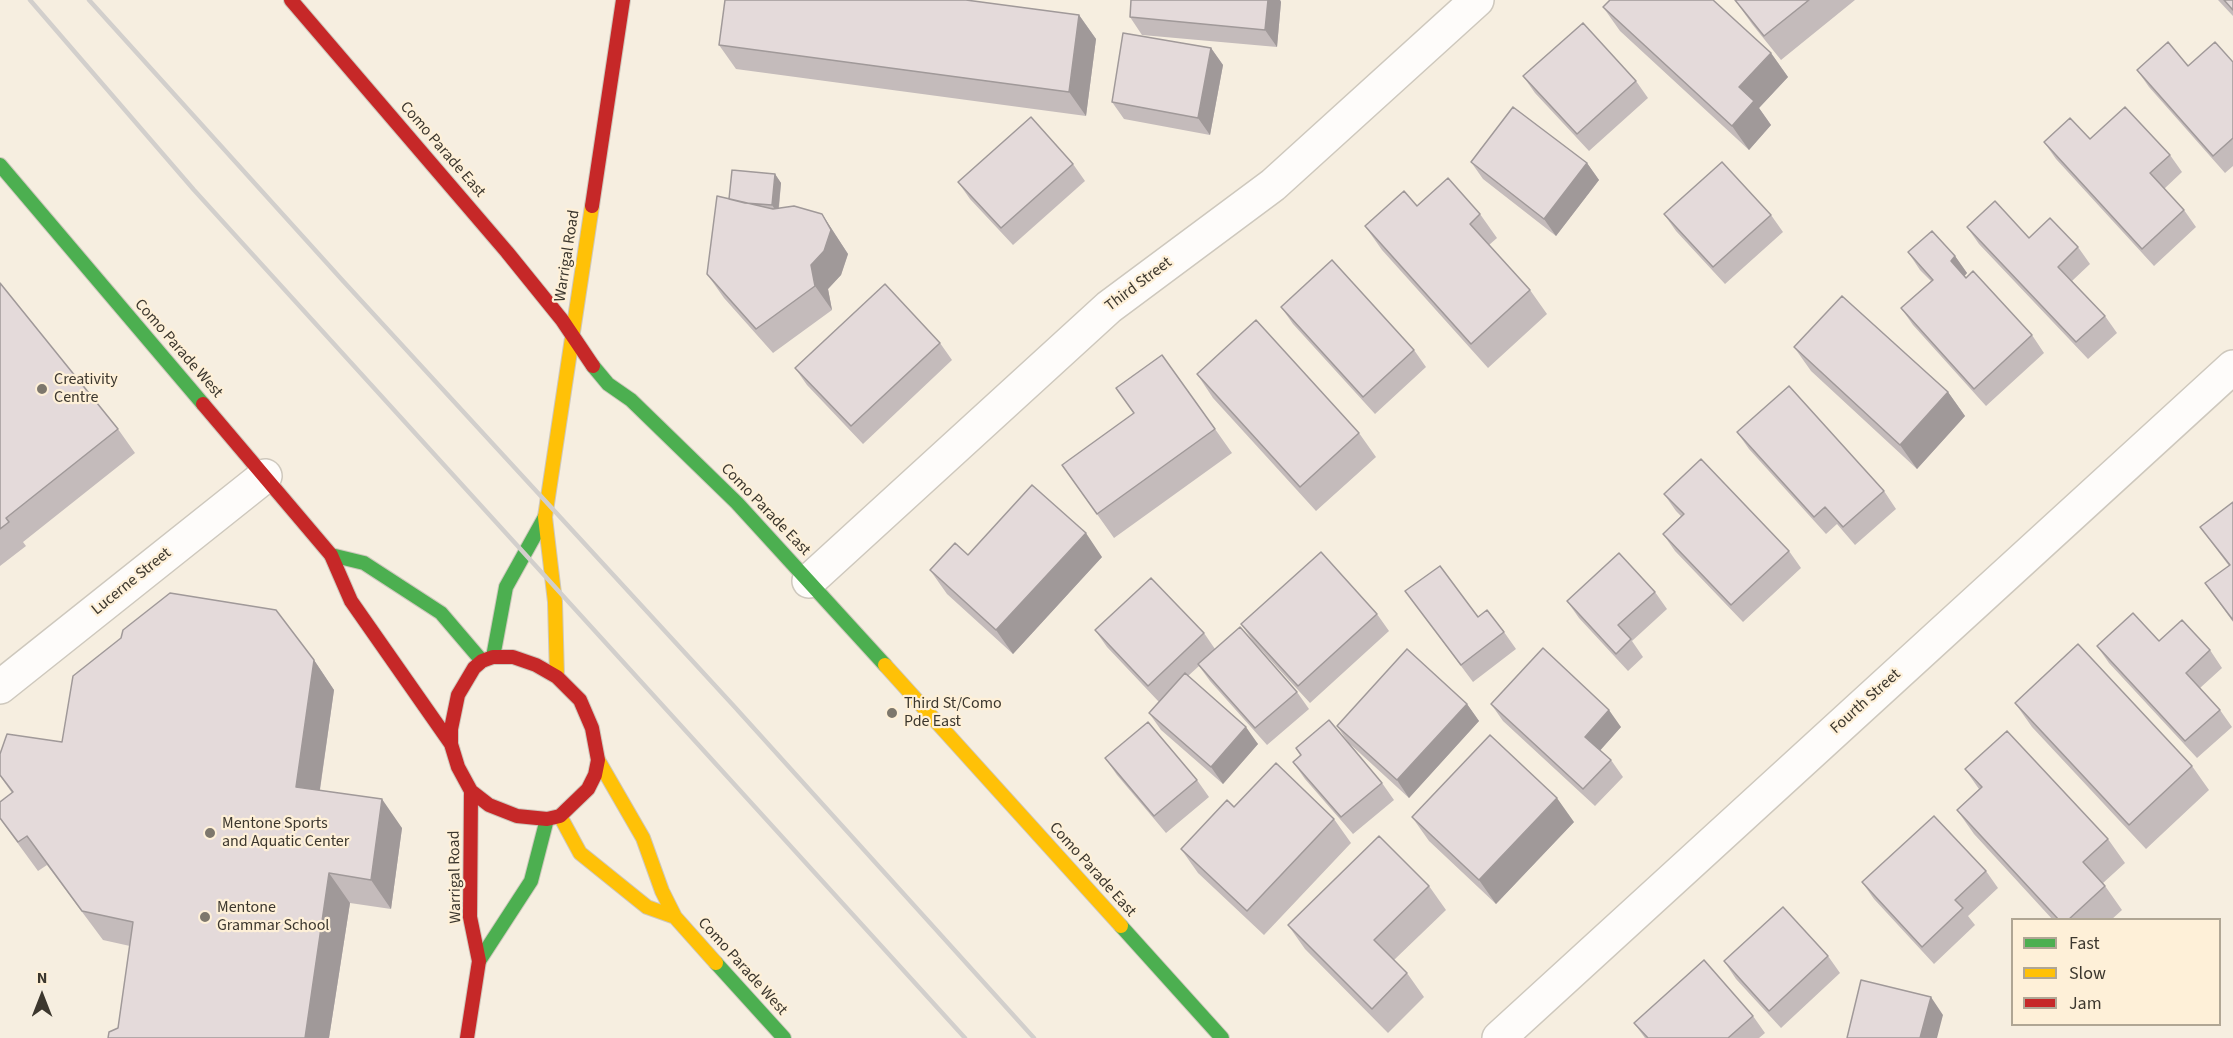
<!DOCTYPE html>
<html>
<head>
<meta charset="utf-8">
<style>
	body { margin:0 }
	#map { position:relative; width:2233px; height:1038px; overflow:hidden; background:#f6eee0; font-family:"Source Sans 3",sans-serif }
	canvas { display:block }
	.legend { position:absolute; left:2011px; top:918px; width:210px; height:108px; box-sizing:border-box; background:#fef0d8; border:2px solid #b0a694; margin:0; padding:8px 10px; list-style:none; font-size:18px; color:#3c372e }
	.legend li { display:flex; align-items:center; gap:12px; height:30px }
	.legend b { width:30px; border:2px solid #b0a694 }
	.north { position:absolute; left:12px; top:966px; width:60px; height:60px; -webkit-text-stroke:4px #fef0d8; paint-order:stroke; rotate:0deg; font-size:16px; font-weight:700; line-height:24px; text-align:center; color:#3c372e }
	.north::after { content:''; display:block; margin:auto; width:21px; height:27px; background:#3c372e; clip-path:polygon(50% 0,100% 100%,50% 72%,0 100%) }
</style>
</head>
<body>
<div id="map">
<canvas width="2233" height="1038"></canvas>
<ul class="legend">
<li><b style="height:8px;background:#4caf50"></b>Fast</li>
<li><b style="height:8px;background:#ffc107"></b>Slow</li>
<li><b style="height:8px;background:#c62828"></b>Jam</li>
</ul>
<div class="north">N</div>
</div>
<script>
const ctx = document.querySelector('canvas').getContext('2d');
ctx.lineJoin = 'round';
function shape(rows) {
  const path = new Path2D();
  for (const r of rows) {
    path.moveTo(r[0], r[1]);
    for (let i = 2; i < r.length; i += 2) path.lineTo(r[i], r[i + 1]);
  }
  return path;
}
function stroke(path, color, width, dash) {
  ctx.strokeStyle = color;
  ctx.lineWidth = width;
  ctx.lineCap = dash ? 'butt' : 'round';
  ctx.setLineDash(dash || []);
  ctx.stroke(path);
}
function paint(path, color) {
  ctx.fillStyle = color;
  ctx.fill(path, 'evenodd');
}
function drawText(font, color, halo, rows, align = 'center') {
  ctx.font = font + ' "Source Sans 3",sans-serif';
  ctx.lineWidth = 4.5;
  ctx.setLineDash([]);
  ctx.textBaseline = 'middle';
  ctx.strokeStyle = halo;
  ctx.fillStyle = color;
  for (const [text, x, y, turn = 0] of rows) {
    ctx.save();
    ctx.translate(x, y);
    ctx.rotate((+turn || 0) * Math.PI / 180);
    ctx.textAlign = isNaN(turn) ? turn : align;
    if (halo) ctx.strokeText(text, 0, 0);
    ctx.fillText(text, 0, 0);
    ctx.restore();
  }
}
const street = shape([
	[809,581,1109,307,1273,185,1477,0],
	[0,687,265,476],
	[1499,1038,2233,367]
]);
const fast = shape([
	[0,165,203,404],
	[593,366,608,384,631,400,737,503,885,665],
	[331,555,364,563,441,613,482,661],
	[493,657,506,587,545,517],
	[1121,926,1222,1038],
	[479,961,531,881,547,819],
	[716,963,784,1038]
]);
const slow = shape([
	[885,665,1121,926],
	[557,677,555,602,545,517,592,206],
	[598,760,643,838,662,891,675,917,716,963],
	[560,816,580,853,647,907,675,917]
]);
const jam = shape([
	[291,0,507,252,562,320,593,366],
	[592,206,623,0],
	[203,404,331,555,351,601,451,744],
	[493,657,513,657,536,665,557,677,580,700,592,728,598,760,595,775,588,789,560,816,547,819,517,816,489,805,471,791,458,767,451,744,451,729,458,695,474,668,482,661,493,657],
	[467,1038,479,961,470,917,471,791]
]);
const rail = shape([
	[30,0,194,190,965,1038],
	[89,0,344,282,732,704,1034,1038]
]);
const wall = shape([
	[1131,0,1280,0,1281,2,1277,47,1142,35,1130,17],
	[1735,0,1855,0,1781,60,1752,24],
	[2218,0,2233,0,2233,16],
	[1603,7,1771,53,1788,77,1759,108,1771,125,1749,150,1620,31],
	[1079,15,1096,39,1086,116,736,69,719,45],
	[1211,48,1223,65,1210,135,1124,119,1112,102],
	[2233,62,2233,166,2225,173,2149,87,2137,70],
	[1523,76,1636,81,1648,98,1589,151,1535,93],
	[2090,139,2170,155,2182,172,2164,189,2184,210,2196,227,2154,266,2056,159,2044,142],
	[1471,162,1587,163,1599,180,1556,236,1483,179],
	[1073,164,1085,181,1013,245,970,199,958,182],
	[775,174,781,183,779,208,822,214,848,254,841,275,828,289,832,310,773,353,724,298,707,274,729,199],
	[1417,206,1480,214,1497,238,1489,245,1530,290,1547,314,1488,368,1382,250,1365,226],
	[1664,214,1771,215,1783,232,1725,284,1676,231],
	[1967,227,2078,247,2090,264,2072,281,2105,316,2117,333,2088,359,1979,244],
	[1908,252,1955,256,1967,273,1964,276,2032,335,2044,353,1986,406,1913,325,1901,308,1931,281,1920,270],
	[0,283,118,429,135,453,23,542,26,546,0,566],
	[1281,307,1414,350,1426,367,1375,414,1293,324],
	[940,343,952,360,863,444,807,385,795,368],
	[1794,347,1948,392,1965,416,1917,469,1811,371],
	[1197,374,1359,433,1376,457,1316,511,1213,398],
	[1134,413,1215,429,1232,453,1114,538,1062,465],
	[1737,432,1884,491,1896,509,1855,545,1837,524,1826,534,1749,449],
	[1664,494,1789,551,1801,568,1743,622,1675,551,1663,534,1681,516,1676,511],
	[2233,502,2233,622,2205,583,2229,566,2200,527],
	[968,555,1102,557,1013,654,947,594,930,570],
	[1405,591,1478,617,1504,632,1516,649,1473,682],
	[1655,592,1667,609,1632,641,1643,657,1628,671,1579,618,1567,601],
	[1377,614,1389,631,1310,703,1253,641,1241,624],
	[1095,630,1204,633,1215,649,1297,692,1309,709,1267,745,1210,681,1199,666,1188,676,1258,744,1223,784,1161,730,1149,713,1159,702,1107,647],
	[2159,641,2210,650,2222,668,2200,688,2220,710,2232,727,2197,758,2109,663,2097,646],
	[314,660,334,690,320,790,402,828,391,909,350,903,329,1038,108,1038,118,1028,130,946,103,940,47,865,38,871,0,819,0,802,12,793,0,776,0,754,62,742],
	[2015,703,2192,766,2209,790,2146,849,2032,727],
	[1467,704,1479,721,1409,798,1350,744,1382,783,1394,800,1353,834,1305,779,1293,762,1301,756,1296,748,1348,742,1337,726],
	[1491,704,1621,727,1600,750,1611,760,1623,777,1595,806,1503,721],
	[1105,758,1197,780,1209,797,1166,833,1117,775],
	[1965,769,2108,839,2125,863,2103,883,2122,910,2111,920,2053,920,1974,834,1957,810,1979,789],
	[1234,807,1334,819,1351,843,1264,935,1198,873,1181,849],
	[1412,817,1574,822,1496,904,1429,841],
	[1986,871,1998,888,1968,916,1975,925,1934,964,1874,899,1862,882],
	[1429,886,1446,910,1394,960,1407,973,1424,997,1388,1033,1305,949,1288,925],
	[1828,956,1840,973,1781,1028,1736,979,1724,961],
	[1753,1016,1765,1033,1759,1038,1645,1038,1634,1023]
]);
const shadedWall = shape([
	[1268,0,1280,0,1281,2,1277,47,1265,30],
	[1079,15,1096,39,1086,116,1069,92],
	[1211,48,1223,65,1210,135,1198,118],
	[1771,53,1788,77,1759,108,1771,125,1749,150,1732,126,1739,87],
	[1587,163,1599,180,1556,236,1544,219],
	[775,174,781,183,778,214,772,205],
	[822,214,848,254,841,275,828,289,832,310,815,286,811,265],
	[1955,256,1967,273,1963,278,1951,261],
	[1948,392,1965,416,1917,469,1900,445],
	[1086,533,1102,557,1013,654,996,630],
	[314,660,334,690,316,816,296,787],
	[1467,704,1479,721,1409,798,1397,780],
	[1609,710,1621,727,1597,754,1585,737],
	[1246,727,1258,744,1223,784,1211,767],
	[1557,798,1574,822,1496,904,1479,880],
	[382,799,402,828,391,909,371,880],
	[329,873,350,903,329,1038,305,1038],
	[1931,997,1943,1015,1937,1038,1920,1038]
]);
const building = shape([
	[725,0,966,0,1079,15,1069,92,719,45,725,0],
	[1131,0,1268,0,1265,30,1130,17,1131,0],
	[1610,0,1713,0,1771,53,1739,87,1754,101,1732,126,1603,7,1610,0],
	[1735,0,1809,0,1764,36,1735,0],
	[2224,0,2233,0,2233,10,2224,0],
	[1583,23,1636,81,1577,134,1523,76,1583,23],
	[1123,33,1211,48,1198,118,1112,102,1123,33],
	[2168,42,2188,66,2215,42,2233,62,2233,138,2213,156,2137,70,2168,42],
	[1513,107,1587,163,1544,219,1471,162,1513,107],
	[2125,107,2170,155,2150,173,2184,210,2142,249,2044,142,2070,118,2090,139,2125,107],
	[1031,117,1073,164,1001,228,958,182,1031,117],
	[1722,162,1771,215,1713,267,1664,214,1722,162],
	[732,170,775,174,772,205,745,203,729,199,732,170],
	[1448,178,1480,214,1470,224,1530,290,1471,344,1365,226,1404,191,1417,206,1448,178],
	[717,196,773,209,794,206,822,214,831,230,824,251,811,265,815,286,756,329,707,274,717,196],
	[1995,201,2029,238,2050,218,2078,247,2058,267,2105,316,2076,342,1967,227,1995,201],
	[1932,231,1955,256,1951,261,1966,278,1973,271,2032,335,1974,389,1901,308,1933,280,1908,252,1932,231],
	[1332,260,1414,350,1363,397,1281,307,1332,260],
	[0,283,118,429,6,518,9,522,0,529,0,283],
	[885,284,940,343,851,426,795,368,885,284],
	[1842,296,1948,392,1900,445,1794,347,1842,296],
	[1256,320,1359,433,1300,487,1197,374,1256,320],
	[1162,355,1215,429,1097,514,1062,465,1134,413,1116,388,1162,355],
	[1789,386,1884,491,1843,527,1825,507,1814,517,1737,432,1789,386],
	[1701,459,1789,551,1731,605,1663,534,1684,514,1664,494,1701,459],
	[1032,485,1086,533,996,630,930,570,955,543,968,555,1032,485],
	[2233,502,2233,620,2205,583,2230,565,2200,527,2233,502],
	[1321,552,1377,614,1298,686,1241,624,1321,552],
	[1619,553,1655,592,1618,625,1631,639,1616,654,1567,601,1619,553],
	[1440,566,1478,617,1487,610,1504,632,1461,665,1405,591,1440,566],
	[1151,578,1204,633,1148,686,1095,630,1151,578],
	[170,593,276,610,314,660,296,787,382,799,371,880,329,873,305,1038,108,1038,109,1032,118,1028,133,922,82,911,27,836,18,842,0,818,0,802,13,792,0,775,0,754,7,734,62,742,73,676,121,638,123,630,170,593],
	[2133,613,2159,641,2182,620,2210,650,2186,673,2220,710,2185,741,2097,646,2133,613],
	[1240,627,1297,692,1255,728,1198,664,1240,627],
	[2078,644,2192,766,2129,825,2015,703,2078,644],
	[1543,648,1609,710,1585,737,1611,760,1583,789,1491,704,1543,648],
	[1407,649,1467,704,1397,780,1337,726,1407,649],
	[1185,673,1246,727,1211,767,1149,713,1185,673],
	[1329,720,1382,783,1341,817,1293,762,1301,755,1296,748,1329,720],
	[1148,722,1197,780,1154,816,1105,758,1148,722],
	[2007,731,2108,839,2083,862,2105,886,2068,920,2059,920,1957,810,1982,787,1965,769,2007,731],
	[1490,735,1557,798,1479,880,1412,817,1490,735],
	[1276,763,1334,819,1247,911,1181,849,1227,800,1234,807,1276,763],
	[1934,816,1986,871,1955,900,1963,908,1922,947,1862,882,1934,816],
	[1379,836,1429,886,1374,940,1407,973,1372,1009,1288,925,1379,836],
	[1783,907,1828,956,1769,1011,1724,961,1783,907],
	[1704,960,1753,1016,1728,1038,1648,1038,1634,1023,1704,960],
	[1861,980,1931,997,1920,1038,1847,1038,1861,980]
]);
const markers = [
	[42,389,6,"#7d776c"],
	[892,713,6,"#7d776c"],
	[210,833,6,"#7d776c"],
	[205,917,6,"#7d776c"]
];
const streetNames = [
	["Como Parade East",442,150,49],
	["Warrigal Road",568,256,-81],
	["Third Street",1139,285,-37],
	["Como Parade West",178,349,49],
	["Como Parade East",765,510,46],
	["Lucerne Street",132,582,-39],
	["Fourth Street",1866,702,-42],
	["Como Parade East",1092,870,48],
	["Warrigal Road",456,877,-91],
	["Como Parade West",742,967,48]
];
const poiNames = [
	["Creativity",54,380],
	["Centre",54,398],
	["Third St/Como",904,704],
	["Pde East",904,722],
	["Mentone Sports",222,824],
	["and Aquatic Center",222,842],
	["Mentone",217,908],
	["Grammar School",217,926]
];
stroke(street, '#cec8bd', 36);
stroke(fast, '#cec8bd', 16);
stroke(slow, '#cec8bd', 16);
stroke(jam, '#cec8bd', 16);
stroke(street, '#fefcfa', 33);
stroke(fast, '#4caf50', 14);
stroke(slow, '#ffc107', 14);
stroke(jam, '#c62828', 14);
stroke(rail, '#d2cfcc', 4.5);
paint(wall, '#c4bbbb');
paint(shadedWall, '#a09999');
paint(building, '#e4dada');
stroke(building, '#a09999', 1.5);
for (const [x, y, r, color] of markers) {
  const dot = new Path2D();
  dot.arc(x, y, r, 0, 2 * Math.PI);
  ctx.fillStyle = color;
  ctx.fill(dot);
  stroke(dot, '#fef0d8', 2);
}
drawText('16px', '#3c372e', '#fef0d8', streetNames);
drawText('16px', '#3c372e', '#fef0d8', poiNames, 'left');
</script>
</body>
</html>
